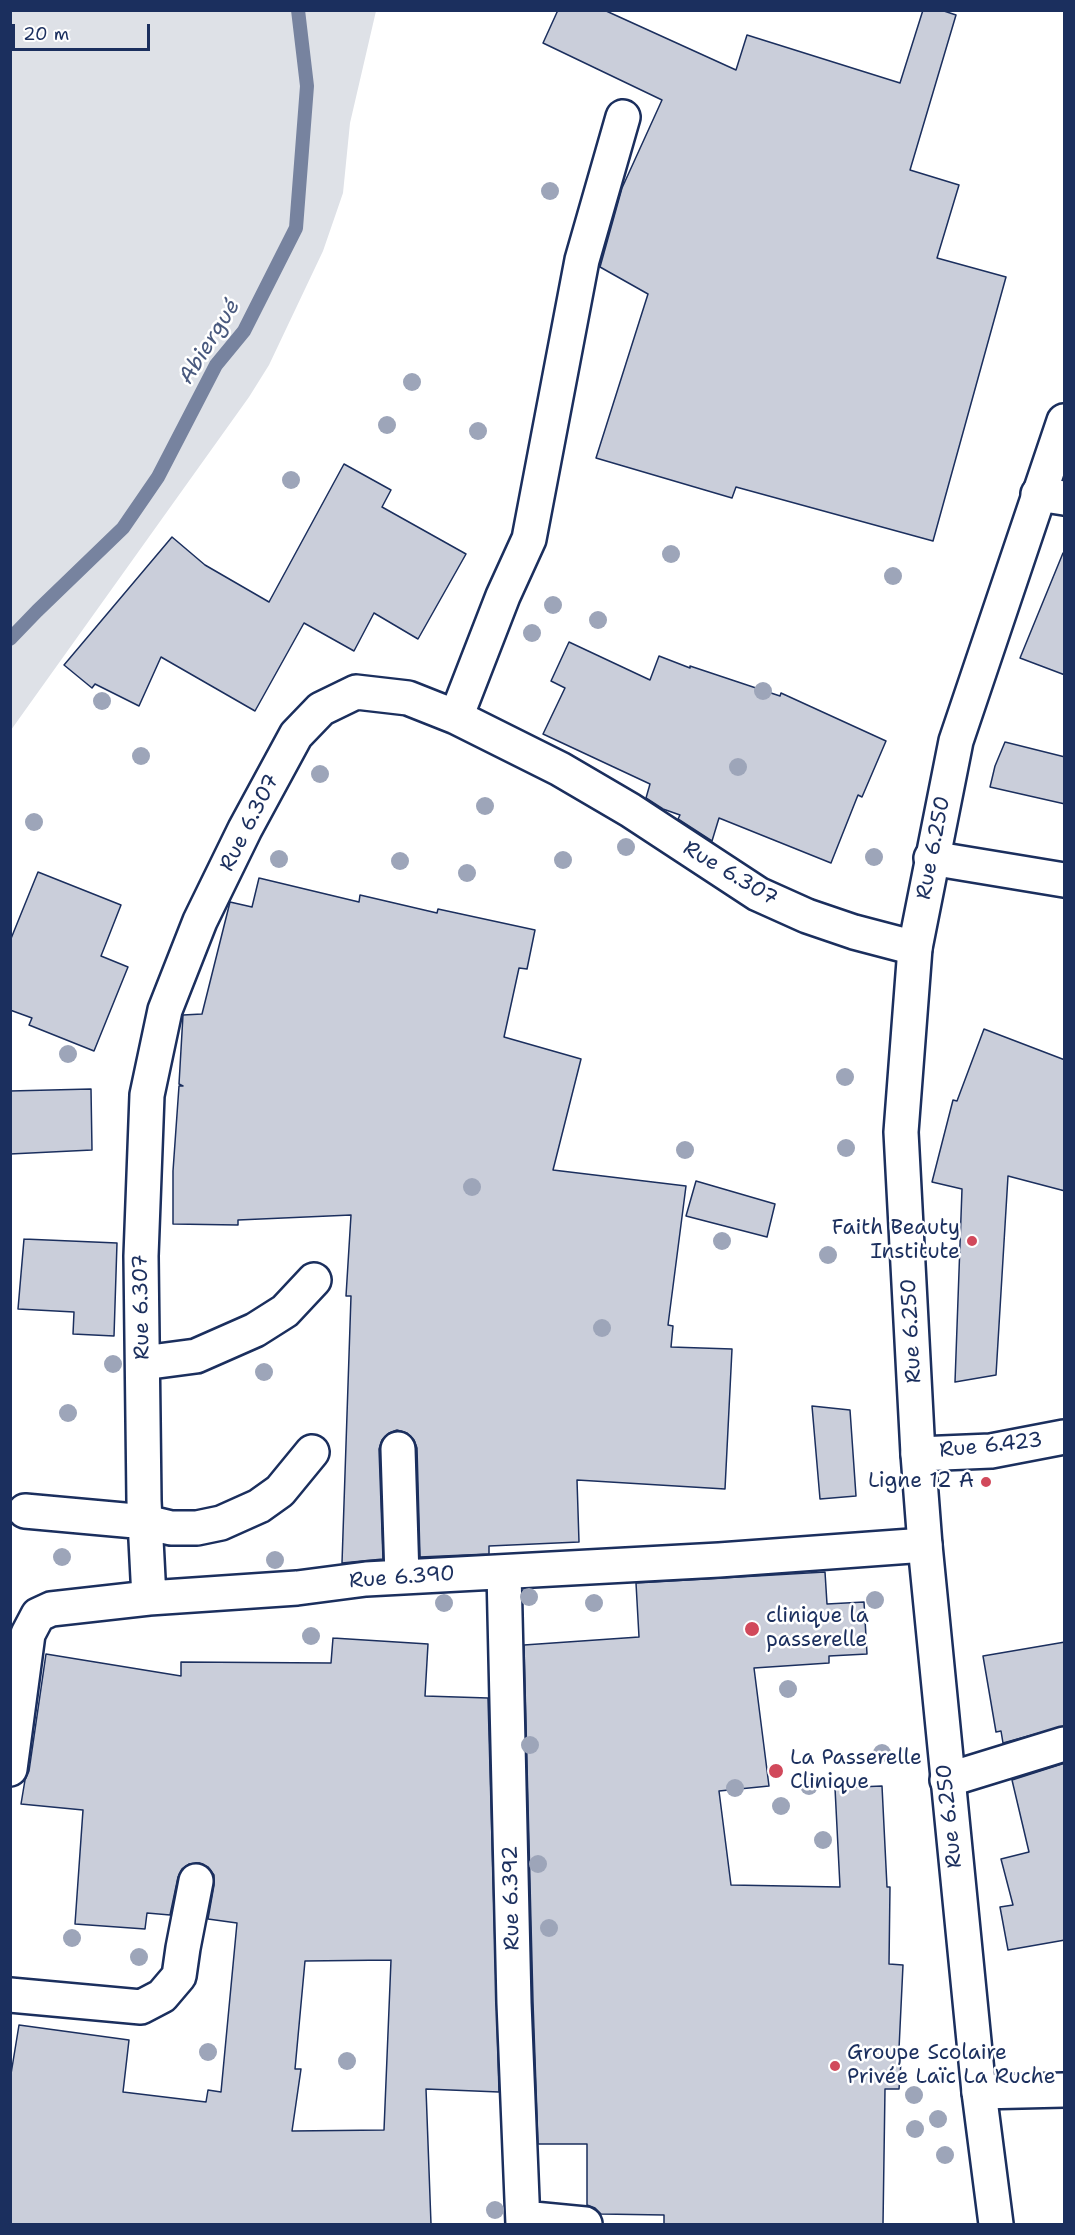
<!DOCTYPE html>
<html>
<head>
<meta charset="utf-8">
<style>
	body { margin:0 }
	#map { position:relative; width:1075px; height:2235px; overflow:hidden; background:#fff; font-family:"Shantell Sans",sans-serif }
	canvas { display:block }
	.frame { position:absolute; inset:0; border:12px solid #1b2f5e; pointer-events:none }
	.scale { position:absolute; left:12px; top:24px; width:138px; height:27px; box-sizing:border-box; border:3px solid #1b2f5e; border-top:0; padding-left:8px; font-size:18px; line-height:21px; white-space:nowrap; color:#1b2f5e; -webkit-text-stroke:4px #fff; paint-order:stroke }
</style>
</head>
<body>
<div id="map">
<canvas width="1075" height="2235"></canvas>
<div class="frame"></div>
<div class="scale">20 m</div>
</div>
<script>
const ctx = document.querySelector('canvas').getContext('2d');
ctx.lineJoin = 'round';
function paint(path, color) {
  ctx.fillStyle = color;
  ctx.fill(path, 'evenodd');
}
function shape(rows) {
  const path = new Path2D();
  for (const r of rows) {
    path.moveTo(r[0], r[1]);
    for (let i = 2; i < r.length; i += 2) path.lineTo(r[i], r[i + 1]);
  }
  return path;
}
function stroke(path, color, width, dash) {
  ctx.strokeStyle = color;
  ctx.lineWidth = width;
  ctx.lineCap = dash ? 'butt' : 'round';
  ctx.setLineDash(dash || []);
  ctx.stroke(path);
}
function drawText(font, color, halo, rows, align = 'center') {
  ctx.font = font + ' "Shantell Sans",sans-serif';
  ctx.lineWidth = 5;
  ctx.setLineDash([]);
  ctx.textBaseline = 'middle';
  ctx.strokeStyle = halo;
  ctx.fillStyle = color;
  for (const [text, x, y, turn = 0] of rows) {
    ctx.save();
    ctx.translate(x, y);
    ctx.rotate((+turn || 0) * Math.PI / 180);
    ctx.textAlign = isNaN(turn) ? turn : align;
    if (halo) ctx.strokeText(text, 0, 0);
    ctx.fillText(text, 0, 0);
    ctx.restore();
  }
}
const green = shape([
	[11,10,376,11,350,123,343,193,323,251,269,365,249,397,11,730]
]);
const stream = shape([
	[10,639,37,611,123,528,158,477,216,365,244,331,296,228,307,86,298,10]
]);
const building = shape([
	[558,10,604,10,736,70,747,35,900,83,923,10,941,10,956,15,910,170,959,185,937,258,1006,277,933,541,736,487,732,498,596,458,648,294,600,267,622,188,662,100,543,43,558,10],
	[344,464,391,490,382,507,466,554,418,639,374,613,354,651,304,623,255,711,161,657,139,706,95,684,92,688,64,665,172,537,205,565,269,602,344,464],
	[1063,553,1065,553,1065,675,1020,658,1063,553],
	[569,642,650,680,659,656,690,668,690,666,780,696,781,693,886,741,862,797,858,795,831,863,719,818,712,841,678,819,680,815,663,809,646,798,650,784,543,734,565,688,551,681,569,642],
	[1005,742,1065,757,1065,804,990,787,995,766,1005,742],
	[38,872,121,905,101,956,128,967,94,1051,29,1025,32,1018,10,1010,10,941,38,872],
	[259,878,359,902,360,895,437,913,438,909,535,930,527,969,519,968,504,1037,581,1059,553,1170,686,1186,668,1325,673,1326,671,1347,732,1349,725,1489,577,1480,579,1542,489,1546,489,1554,420,1557,417,1448,414,1440,407,1433,397,1430,389,1433,382,1440,379,1449,383,1559,342,1563,351,1296,346,1296,351,1215,238,1220,238,1225,173,1224,173,1171,179,1086,183,1086,179,1084,183,1015,202,1014,230,902,252,907,259,878],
	[984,1029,1065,1060,1065,1191,1008,1176,996,1375,955,1382,962,1189,932,1182,953,1100,957,1101,984,1029],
	[91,1089,92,1150,10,1154,10,1091,91,1089],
	[696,1181,775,1204,767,1237,686,1216,696,1181],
	[24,1239,117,1243,114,1336,73,1334,74,1312,18,1309,24,1239],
	[812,1406,850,1410,856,1496,820,1499,812,1406],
	[825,1572,827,1604,864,1602,867,1654,829,1656,829,1663,754,1668,769,1786,719,1791,731,1885,840,1887,835,1788,882,1786,887,1887,890,1887,889,1964,903,1965,899,2049,902,2049,899,2089,885,2089,883,2224,664,2224,664,2215,601,2214,595,2208,587,2205,587,2144,538,2144,533,2002,524,1645,639,1637,636,1583,825,1572],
	[333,1638,428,1644,425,1696,488,1698,499,2092,426,2089,431,2224,10,2224,10,2080,19,2025,129,2040,123,2092,206,2102,208,2090,221,2092,237,1923,208,1919,214,1885,214,1875,208,1867,199,1863,189,1864,182,1869,178,1877,170,1915,147,1913,145,1929,75,1924,83,1810,21,1804,25,1780,29,1771,46,1654,181,1676,181,1662,331,1663,333,1638],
	[391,1960,384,2130,292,2131,301,2069,295,2069,305,1961,391,1960],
	[1065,1642,1065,1726,1003,1743,1001,1731,996,1732,983,1656,1065,1642],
	[1065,1763,1065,1940,1008,1950,1000,1907,1013,1905,1001,1859,1029,1852,1012,1780,1065,1763]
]);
const minor = shape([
	[1038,494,1064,498],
	[456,717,503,596,529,539,582,260,623,117],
	[931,858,1064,880],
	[143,1363,196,1356,255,1330,285,1311,314,1280],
	[398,1449,402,1577],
	[918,1454,991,1451,1064,1437],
	[25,1511,146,1522,171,1528,197,1528,221,1523,259,1506,280,1491,312,1452],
	[504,1572,514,2003,523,2224],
	[149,1598,144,1501,141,1256,147,1095,165,1010,200,921,245,829,296,735,321,709,356,692,408,698,456,717,560,769,630,810,758,894,807,916,854,932,915,948],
	[10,1769,28,1634,38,1615,51,1609,149,1598,297,1588,366,1579,719,1560,925,1545],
	[947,1780,1064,1744],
	[10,1995,141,2007,162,1996,179,1976,183,1948,196,1881],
	[979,2092,1064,2090],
	[523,2218,585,2224]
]);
const major = shape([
	[996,2224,979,2092,925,1545,918,1454,901,1132,915,948,956,741,1064,421]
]);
const trees = [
	[550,191],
	[412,382],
	[387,425],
	[478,431],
	[291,480],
	[671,554],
	[893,576],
	[553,605],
	[598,620],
	[532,633],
	[763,691],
	[102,701],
	[141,756],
	[738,767],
	[320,774],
	[485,806],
	[34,822],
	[626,847],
	[874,857],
	[279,859],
	[563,860],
	[400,861],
	[467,873],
	[68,1054],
	[845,1077],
	[846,1148],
	[685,1150],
	[472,1187],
	[722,1241],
	[828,1255],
	[602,1328],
	[113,1364],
	[264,1372],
	[68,1413],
	[62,1557],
	[275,1560],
	[529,1597],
	[875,1600],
	[444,1603],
	[594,1603],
	[311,1636],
	[788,1689],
	[530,1745],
	[882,1753],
	[809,1786],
	[735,1788],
	[781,1806],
	[823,1840],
	[538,1864],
	[549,1928],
	[72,1938],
	[139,1957],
	[208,2052],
	[347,2061],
	[914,2095],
	[938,2119],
	[915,2129],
	[945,2155],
	[495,2210]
];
const markers = [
	[972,1241,6,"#d1495b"],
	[986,1482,6,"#d1495b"],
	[752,1629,8,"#d1495b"],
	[776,1771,8,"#d1495b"],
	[835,2066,6,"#d1495b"]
];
const streetNames = [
	["Rue 6.307",250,823,-63],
	["Rue 6.250",934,848,-79],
	["Rue 6.307",730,874,31],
	["Rue 6.307",142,1307,-91],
	["Rue 6.250",912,1331,-93],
	["Rue 6.423",991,1446,-6],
	["Rue 6.390",402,1578,-4],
	["Rue 6.250",950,1816,-96],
	["Rue 6.392",512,1898,-91]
];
const poiNames = [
	["Faith Beauty",960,1229,"right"],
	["Institute",960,1253,"right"],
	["Ligne 12 A",974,1482,"right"],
	["clinique la",766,1617],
	["passerelle",766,1641],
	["La Passerelle",790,1759],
	["Clinique",790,1783],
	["Groupe Scolaire",847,2054],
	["Privée Laïc La Ruche",847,2078]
];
const waterNames = [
	["Abiergué",210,342,-58]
];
paint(green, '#dee1e7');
stroke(stream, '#77839f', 14);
paint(building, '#caceda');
stroke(building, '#1b2f5e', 1.5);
stroke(minor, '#1b2f5e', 38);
stroke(major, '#1b2f5e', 38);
stroke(minor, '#fff', 33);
stroke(major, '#fff', 33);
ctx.fillStyle = '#9da5b9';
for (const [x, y] of trees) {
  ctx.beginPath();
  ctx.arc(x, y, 9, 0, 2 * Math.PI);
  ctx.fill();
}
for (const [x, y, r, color] of markers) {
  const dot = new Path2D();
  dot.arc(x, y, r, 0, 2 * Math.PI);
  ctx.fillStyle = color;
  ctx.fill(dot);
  stroke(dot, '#fff', 2);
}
drawText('21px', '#1b2f5e', '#fff', streetNames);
drawText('21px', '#1b2f5e', '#fff', poiNames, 'left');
drawText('italic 22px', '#49597e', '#fff', waterNames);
</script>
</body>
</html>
